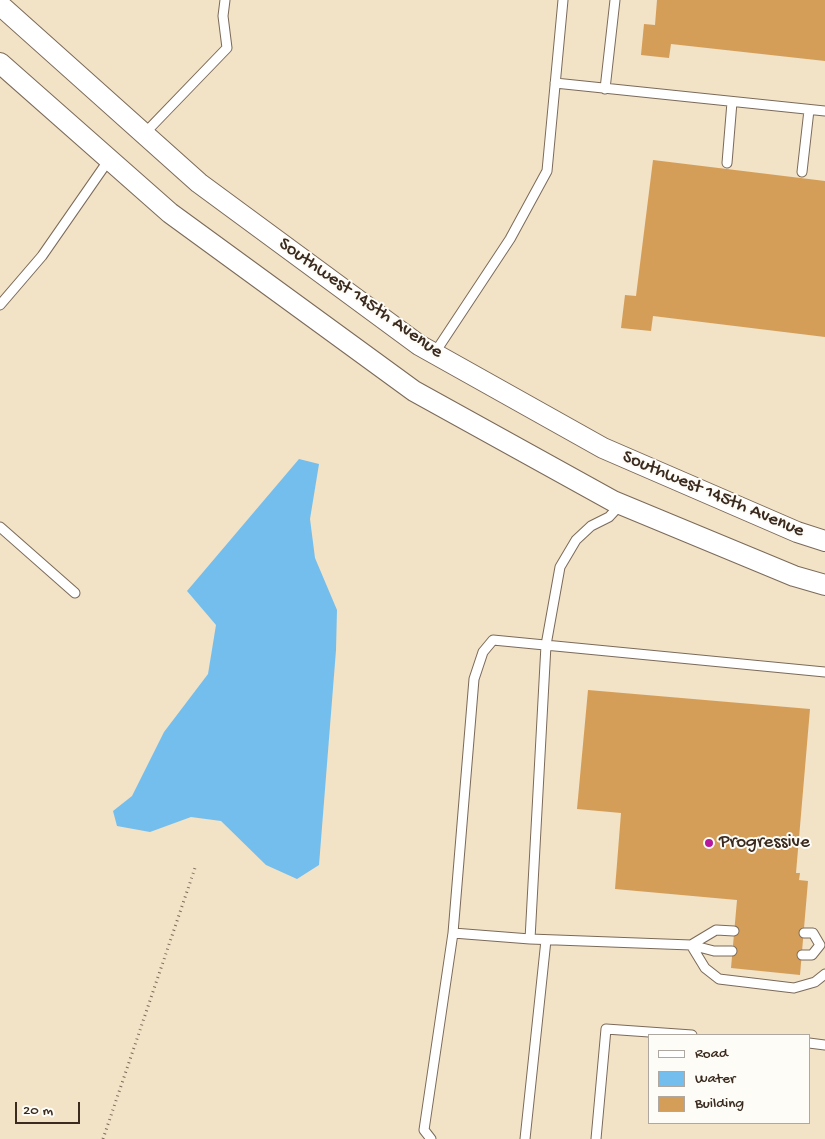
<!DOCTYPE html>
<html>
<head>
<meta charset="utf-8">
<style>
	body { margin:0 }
	#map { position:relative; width:825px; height:1139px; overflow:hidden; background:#f2e2c6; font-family:"Gochi Hand",sans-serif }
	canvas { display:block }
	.legend { position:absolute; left:648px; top:1034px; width:162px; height:90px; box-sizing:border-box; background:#fdfcf7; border:1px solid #afa8a0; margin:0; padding:6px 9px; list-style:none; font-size:15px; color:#3b2a1e }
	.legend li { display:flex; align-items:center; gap:10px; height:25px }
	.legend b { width:25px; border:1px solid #afa8a0 }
	.scale { position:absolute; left:15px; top:1102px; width:65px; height:22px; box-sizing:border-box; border:2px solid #3b2a1e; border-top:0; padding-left:6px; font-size:15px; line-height:18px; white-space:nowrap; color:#3b2a1e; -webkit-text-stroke:4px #fdfcf7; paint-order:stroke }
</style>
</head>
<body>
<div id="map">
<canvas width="825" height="1139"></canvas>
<ul class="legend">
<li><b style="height:6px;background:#fff"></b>Road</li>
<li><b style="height:14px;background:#74beed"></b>Water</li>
<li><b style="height:14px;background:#d49e59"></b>Building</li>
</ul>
<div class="scale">20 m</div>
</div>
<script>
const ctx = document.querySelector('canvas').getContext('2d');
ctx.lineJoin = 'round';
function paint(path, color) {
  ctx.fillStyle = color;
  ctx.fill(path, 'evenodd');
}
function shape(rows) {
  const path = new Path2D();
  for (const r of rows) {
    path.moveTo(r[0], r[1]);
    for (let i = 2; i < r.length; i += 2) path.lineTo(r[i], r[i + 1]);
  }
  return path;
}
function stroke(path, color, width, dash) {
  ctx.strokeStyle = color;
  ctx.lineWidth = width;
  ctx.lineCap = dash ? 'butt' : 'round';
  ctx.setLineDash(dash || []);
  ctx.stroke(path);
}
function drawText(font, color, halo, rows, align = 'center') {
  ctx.font = font + ' "Gochi Hand",sans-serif';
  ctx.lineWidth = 4;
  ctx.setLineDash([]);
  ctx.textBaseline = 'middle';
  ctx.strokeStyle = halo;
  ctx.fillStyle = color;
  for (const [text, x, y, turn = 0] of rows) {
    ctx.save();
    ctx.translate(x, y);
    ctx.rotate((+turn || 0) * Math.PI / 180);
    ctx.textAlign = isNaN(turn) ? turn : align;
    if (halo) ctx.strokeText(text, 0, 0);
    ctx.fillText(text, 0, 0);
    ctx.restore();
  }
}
const water = shape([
	[299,459,319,464,310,519,315,558,337,610,336,650,319,865,297,879,266,865,221,821,191,817,150,832,117,826,113,811,132,796,164,732,208,674,216,625,187,591]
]);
const building = shape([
	[657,0,825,0,825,61,671,44,669,58,641,55,644,24,655,25],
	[653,160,825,181,825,337,653,316,651,331,621,328,625,295,636,296],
	[588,690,810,709,796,873,800,873,799,880,808,881,800,975,731,968,737,900,615,889,621,813,577,809]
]);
const path = shape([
	[103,1139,196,865]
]);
const service = shape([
	[555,83,825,111],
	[605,89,615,0],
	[144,134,227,48,223,16,225,0],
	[727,163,732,102],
	[802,172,809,110],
	[0,305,42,256,108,161],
	[434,354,510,239,547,171,563,0],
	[621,504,609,517,591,526,576,540,560,567,546,645,530,939,691,945,714,951,732,951],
	[0,527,75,593],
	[453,933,474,679,483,652,493,640,825,672],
	[804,933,813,933,820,945],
	[691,945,705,968,719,979,794,988,815,982,825,974],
	[691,945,716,930,734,931],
	[802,955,812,955,820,945],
	[809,1043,825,1045],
	[431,1139,424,1130,453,933,530,939],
	[525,1139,546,940],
	[596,1139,606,1029,692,1035]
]);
const tertiary = shape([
	[0,5,199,183,419,345,603,448,797,532,825,541],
	[0,63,170,213,414,391,613,501,794,576,825,585]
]);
const markers = [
	[709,843,5,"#b5179e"]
];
const streetNames = [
	["Southwest 145th Avenue",360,299,35],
	["Southwest 145th Avenue",713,495,23]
];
const poiNames = [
	["Progressive",719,843]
];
paint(water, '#74beed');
paint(building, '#d49e59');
stroke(service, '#7b6a59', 11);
stroke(tertiary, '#7b6a59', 22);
stroke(path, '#7b6a59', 3, [1, 4]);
stroke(service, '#fff', 9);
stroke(tertiary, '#fff', 20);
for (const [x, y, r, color] of markers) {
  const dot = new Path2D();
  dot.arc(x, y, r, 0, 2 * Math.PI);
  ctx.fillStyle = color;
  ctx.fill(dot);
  stroke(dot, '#fdfcf7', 2);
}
drawText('19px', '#3b2a1e', '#fdfcf7', streetNames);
drawText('19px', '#3b2a1e', '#fdfcf7', poiNames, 'left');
</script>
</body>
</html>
